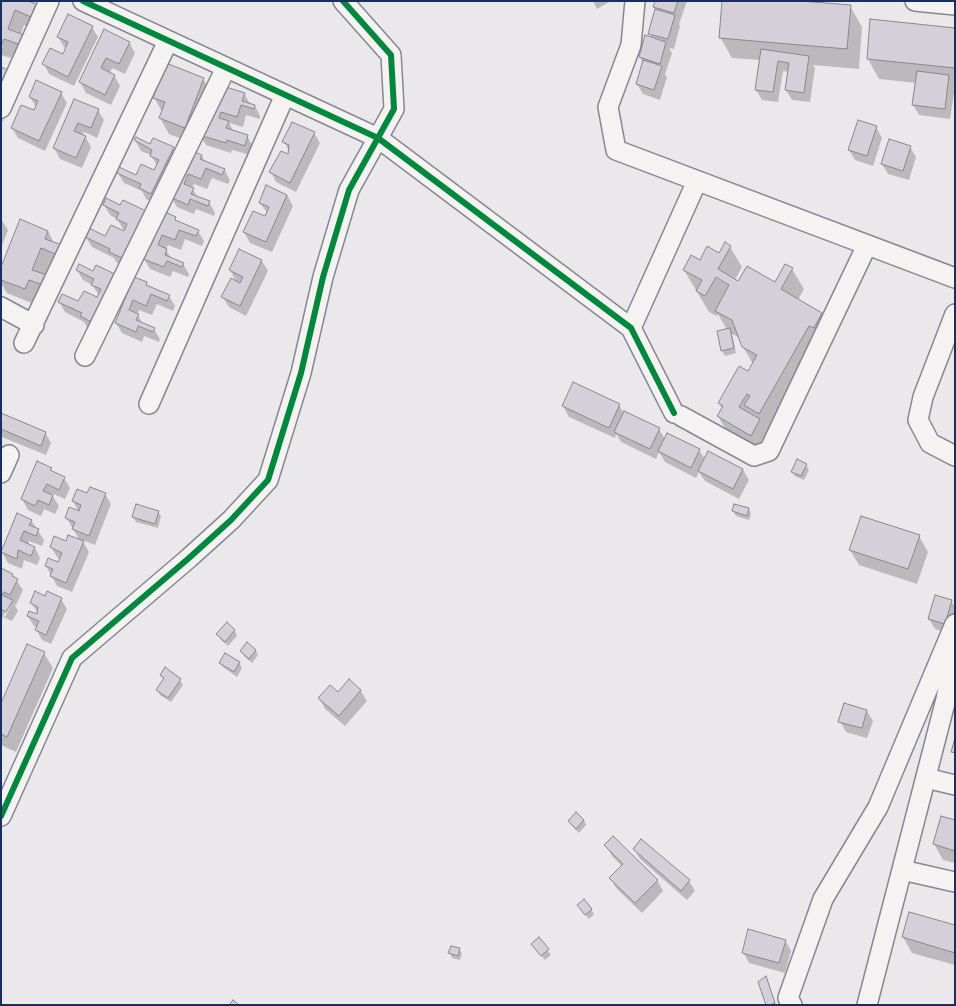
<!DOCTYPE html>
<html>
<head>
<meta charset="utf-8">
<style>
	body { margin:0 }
	#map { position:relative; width:956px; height:1006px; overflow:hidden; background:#ebe8ec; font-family:Caveat,sans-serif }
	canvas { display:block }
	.frame { position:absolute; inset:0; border:2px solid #1b2f5e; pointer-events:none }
</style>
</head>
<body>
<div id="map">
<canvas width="956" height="1006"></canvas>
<div class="frame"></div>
</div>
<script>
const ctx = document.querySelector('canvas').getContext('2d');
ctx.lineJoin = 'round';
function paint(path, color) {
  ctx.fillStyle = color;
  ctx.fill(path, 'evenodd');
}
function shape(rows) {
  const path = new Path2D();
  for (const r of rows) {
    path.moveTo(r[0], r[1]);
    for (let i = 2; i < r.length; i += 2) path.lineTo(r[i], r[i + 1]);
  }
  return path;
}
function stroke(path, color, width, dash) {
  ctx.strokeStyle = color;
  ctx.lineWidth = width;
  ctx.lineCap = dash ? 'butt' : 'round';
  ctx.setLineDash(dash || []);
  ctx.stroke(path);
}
const shadow = shape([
	[1,1,25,1,35,5,44,20,40,32,24,25,21,34,29,60,13,54,11,58,1,55],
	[593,1,611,1,597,9],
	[656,1,687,1,679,24,680,26,674,49,669,48,672,53,665,74,667,77,660,100,643,94,637,84,643,63,640,57,652,38,649,33,656,10,654,7],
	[723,1,789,1,850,6,862,27,859,69,813,65,815,68,810,102,792,100,786,90,789,72,783,71,778,102,762,100,756,90,761,60,732,58,720,37],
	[92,27,98,37,74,86,49,74,44,64,63,55,66,48,64,47,58,37],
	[955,29,955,87,950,119,919,115,913,105,916,83,879,79,868,59],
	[104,31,129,42,135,53,125,74,112,68,110,73,114,75,120,86,111,105,86,93,80,82],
	[203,79,212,94,193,143,169,134,160,118,162,112,154,97],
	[221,86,244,93,250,104,255,106,260,116,260,119,246,115,243,127,229,123,234,132,247,136,253,146,250,155,232,150,231,153,206,145,200,135],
	[61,93,67,103,45,151,18,138,12,128,34,112,36,107,30,97],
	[74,100,98,110,104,120,97,138,84,132,82,135,85,136,91,147,82,168,60,159,54,148],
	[1,111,5,117,1,125],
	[876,127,882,138,873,166,855,160,849,150],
	[314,133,320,143,296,192,276,182,271,172,289,156,289,151,284,142],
	[135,140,151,145,173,148,179,158,157,204,146,199,142,191,124,183,118,173,136,176,154,172,157,166,151,155,141,151],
	[910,147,916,157,909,180,888,174,882,164],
	[189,151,202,156,205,162,224,169,230,180,228,184,212,178,207,189,194,184,192,188,198,198,209,202,215,213,214,216,196,209,194,214,177,207,171,197],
	[185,198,196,200,196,202],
	[287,195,293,206,272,252,250,243,244,232,266,217,268,214,260,203],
	[104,205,145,211,128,268,116,262,114,258,92,247,86,237,106,237,124,233,125,230,123,229,117,219,110,215],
	[163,213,175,218,178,223,198,231,204,241,202,246,185,239,181,250,168,245,166,250,172,260,183,264,189,274,188,277,173,271,170,277,150,269,144,259],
	[1,219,8,230,1,248],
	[48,231,67,269,50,263,44,276,46,276,34,304,7,293,1,283,1,270],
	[730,247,742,267,735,280,738,282,775,283,792,269,804,289,798,300,822,313,834,334,771,433,766,430,771,441,763,456,730,437,718,416,722,409,719,403,748,373,753,364,743,347,740,338,732,334,736,353,725,356,722,351,718,331,727,330,718,314,717,316,709,312,684,270,700,261,719,254],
	[712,274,727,282,727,284,711,275],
	[240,250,262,261,268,271,246,316,229,307,223,297,237,283,230,270],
	[77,270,118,276,101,334,87,327,84,322,65,312,59,302,79,303,97,298,99,295,92,285,83,280],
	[135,278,146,283,149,287,169,296,175,306,173,311,157,304,152,315,139,310,137,314,143,324,154,329,160,339,159,342,144,336,142,342,122,333,116,323],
	[619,405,624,414,659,429,665,439,699,450,705,459,708,452,743,470,749,480,739,499,705,481,699,472,696,478,665,462,659,452,656,459,621,442,616,434,615,438,569,417,563,406],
	[1,414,45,432,51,443,46,455,2,437],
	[38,463,51,469,53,473,64,478,70,488,65,499,51,493,59,506,55,514,44,509,41,516,28,510,22,499],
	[806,465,809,470,804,480,795,476,792,472],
	[105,494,111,504,95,545,82,540,89,552,72,592,57,586,46,566,59,563,61,559,57,557,51,547,66,542,80,541,66,517,79,513,73,501,88,495],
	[749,509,751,514,749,520,736,516,733,511],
	[158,512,161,516,158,528,136,522,133,517],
	[31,520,44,540,42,546,29,541,28,545,35,548,40,558,37,565,24,560,22,569,8,563,2,552],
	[919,536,928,552,917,584,859,565,850,550],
	[1,569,12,574,23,590,16,605,14,604,18,611,12,621,3,617,1,621],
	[9,605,11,605,5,617,3,616],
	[45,597,61,599,67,609,51,644,42,640,36,629,37,627,34,626,28,616,38,616,38,613,31,603],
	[951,601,955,607,955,619,950,634,935,629,929,619],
	[227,624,235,631,237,636,228,646,220,639,218,634],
	[247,644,256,651,258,655,252,663,244,656,241,651],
	[44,653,53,668,16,752,1,745,1,705],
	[225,654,239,663,242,668,237,677,223,667,220,663],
	[165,669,180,680,183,685,171,702,160,695,157,690,164,680,161,675],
	[349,681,361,691,367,701,345,726,325,709,319,698,338,693],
	[867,711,873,721,867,738,846,732,840,721],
	[584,820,586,825,579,833,572,826,569,821],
	[955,821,955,863,943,860,934,844],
	[606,846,657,880,663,891,642,913,616,888,611,878,622,866,612,856],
	[634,849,689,881,695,891,687,900,640,859],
	[591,909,594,914,589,919,581,910],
	[910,913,955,926,955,965,912,953,903,937],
	[539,939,551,955,545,960,535,949],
	[785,940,791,951,785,973,749,963,743,952],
	[459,949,462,954,460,960,452,958,450,953],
	[766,978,768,982,776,1005,767,1005]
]);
const building = shape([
	[1,1,28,1,36,4,31,17,15,10,8,29,24,35,21,45,4,39,2,44,1,43,1,1],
	[655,1,678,1,674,13,653,7,655,1],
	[722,1,801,1,851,5,847,49,719,38,722,1],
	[655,9,675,15,668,39,648,34,655,9],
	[68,14,93,26,68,77,42,64,50,48,63,54,68,42,57,37,68,14],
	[870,19,955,28,955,68,867,59,870,19],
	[104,29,130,42,119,64,106,58,101,68,115,75,105,95,79,82,104,29],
	[645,35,666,42,660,64,639,57,645,35],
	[761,49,809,56,804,93,785,90,789,63,778,61,773,92,755,90,761,49],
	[643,60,662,66,654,90,636,84,643,60],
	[166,63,204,78,185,128,159,118,165,102,153,98,166,63],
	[1,67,8,70,3,82,1,81,1,67],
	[917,71,949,75,945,109,912,105,917,71],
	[36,80,62,92,39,141,11,128,21,105,34,110,38,101,29,97,36,80],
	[220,85,245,93,242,101,255,105,254,109,241,105,237,117,221,112,219,118,229,121,226,128,248,135,245,146,227,140,226,143,199,135,220,85],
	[74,99,99,109,91,128,78,123,74,131,86,136,76,158,53,148,74,99],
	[858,120,877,126,867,156,848,150,858,120],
	[292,122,315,132,290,183,269,172,281,151,288,154,289,145,282,142,292,122],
	[136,137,150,144,153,138,174,147,151,194,139,188,141,184,117,173,119,167,136,175,141,164,154,170,159,160,150,156,152,150,134,140,136,137],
	[889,139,911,146,903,171,881,164,889,139],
	[189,150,202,155,200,159,225,169,222,175,206,168,201,179,188,174,184,184,194,188,191,194,210,201,208,206,190,199,188,205,170,197,189,150],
	[266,185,287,195,266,242,243,232,253,211,265,216,269,207,259,203,266,185],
	[106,198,120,205,123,200,146,211,122,258,109,252,110,249,85,237,89,228,105,236,111,225,124,231,127,224,116,219,119,213,103,205,106,198],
	[163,211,176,217,175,220,199,230,196,236,179,230,175,240,162,235,158,245,167,249,165,255,184,263,182,267,167,261,164,267,143,259,163,211],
	[20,219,48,231,45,239,62,245,58,255,41,248,32,270,47,275,43,285,29,280,25,289,1,280,1,267,20,219],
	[725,242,731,246,718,269,738,281,747,266,775,282,785,264,793,268,781,289,822,313,814,328,809,326,759,414,744,405,750,396,747,394,739,407,760,419,751,436,717,416,723,406,718,403,739,366,748,371,757,355,742,347,732,320,715,311,729,285,716,277,705,296,696,291,702,280,683,270,691,255,700,260,707,246,719,253,725,242],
	[239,249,262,260,240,306,221,297,231,278,240,283,243,277,229,270,239,249],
	[79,264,93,271,96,265,119,276,95,324,80,316,82,313,58,302,62,294,78,301,84,291,97,297,101,289,91,285,94,279,76,270,79,264],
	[134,277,147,282,146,285,170,295,167,301,151,294,146,306,133,300,129,310,139,314,136,320,155,328,153,332,138,326,136,332,115,323,134,277],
	[730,328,734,348,721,351,717,331,730,328],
	[573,382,620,404,609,428,562,406,573,382],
	[624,411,660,428,650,449,614,432,624,411],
	[1,413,46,432,41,446,1,429,1,413],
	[667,433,700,449,691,468,658,451,667,433],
	[708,451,743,469,733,489,698,471,708,451],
	[797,459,807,464,801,476,791,472,797,459],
	[37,461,52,468,50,470,65,477,59,490,47,484,43,491,53,495,49,505,38,500,35,506,21,499,37,461],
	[90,487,106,493,89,536,72,529,75,522,65,518,69,507,79,511,81,505,72,501,77,489,87,493,90,487],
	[136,504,159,511,155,524,132,517,136,504],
	[734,504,749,508,747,516,732,511,734,504],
	[17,513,32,520,29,525,39,529,36,536,24,531,20,540,35,547,31,556,18,550,17,559,1,552,17,513],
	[861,516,920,535,908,569,849,550,861,516],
	[68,535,84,541,66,583,50,576,53,569,45,566,48,558,58,562,62,553,50,547,54,536,66,541,68,535],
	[1,568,13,574,12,576,18,579,10,595,4,592,2,595,13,600,6,612,1,609,1,568],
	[35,591,45,596,47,591,62,598,46,635,35,630,39,621,27,616,29,611,37,614,38,607,30,603,35,591],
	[935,595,952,600,945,624,928,619,935,595],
	[227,622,235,630,225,642,216,634,227,622],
	[247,642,256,650,249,659,240,651,247,642],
	[27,644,45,652,7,737,1,734,1,703,27,644],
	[225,653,240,662,234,672,219,663,225,653],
	[165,667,181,679,168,698,156,690,164,678,160,675,165,667],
	[349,679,361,690,339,716,318,698,330,685,338,692,349,679],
	[844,703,867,710,862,728,838,722,844,703],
	[955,738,955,753,951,752,955,738],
	[576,812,584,820,576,829,568,821,576,812],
	[941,816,955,820,955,851,933,844,941,816],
	[613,836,658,880,635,903,609,878,623,864,604,845,613,836],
	[641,839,690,880,681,891,633,849,641,839],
	[584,899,592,909,585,915,577,905,584,899],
	[909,912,955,925,955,953,902,937,909,912],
	[748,929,786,940,779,963,742,953,748,929],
	[539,937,549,949,541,956,531,944,539,937],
	[451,946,460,948,458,956,448,953,451,946],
	[766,976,775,1003,770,1005,766,1005,758,982,766,976],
	[233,1000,239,1005,229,1005,233,1000]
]);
const street = shape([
	[83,1,378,138,631,328,674,413],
	[635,1,631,45,608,107,616,150,955,278],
	[915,1,955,5],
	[1,108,49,1],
	[1,307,34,325],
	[955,314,923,397,918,420,930,443,955,456],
	[631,328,697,181],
	[24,343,168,41],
	[85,356,226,68],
	[149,404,285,95],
	[681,416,754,456,769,451,867,245],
	[1,473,9,455],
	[926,778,955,785],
	[1,816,72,658,189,558,231,520,268,480,301,373,323,277,349,190,394,109,391,55,343,1],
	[902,870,955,882],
	[792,1005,788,998,823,899,878,807,955,624],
	[867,1005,946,699,955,650]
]);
const cycleway = shape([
	[83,1,378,138,631,328,674,413],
	[1,816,72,658,189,558,231,520,268,480,301,373,323,277,349,190,394,109,391,55,343,1]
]);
paint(shadow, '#0003');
paint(building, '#d5cfd9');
stroke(building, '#858792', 1);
stroke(street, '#858792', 22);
stroke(street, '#f4f3f2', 19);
stroke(cycleway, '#00873e', 6);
</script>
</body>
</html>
